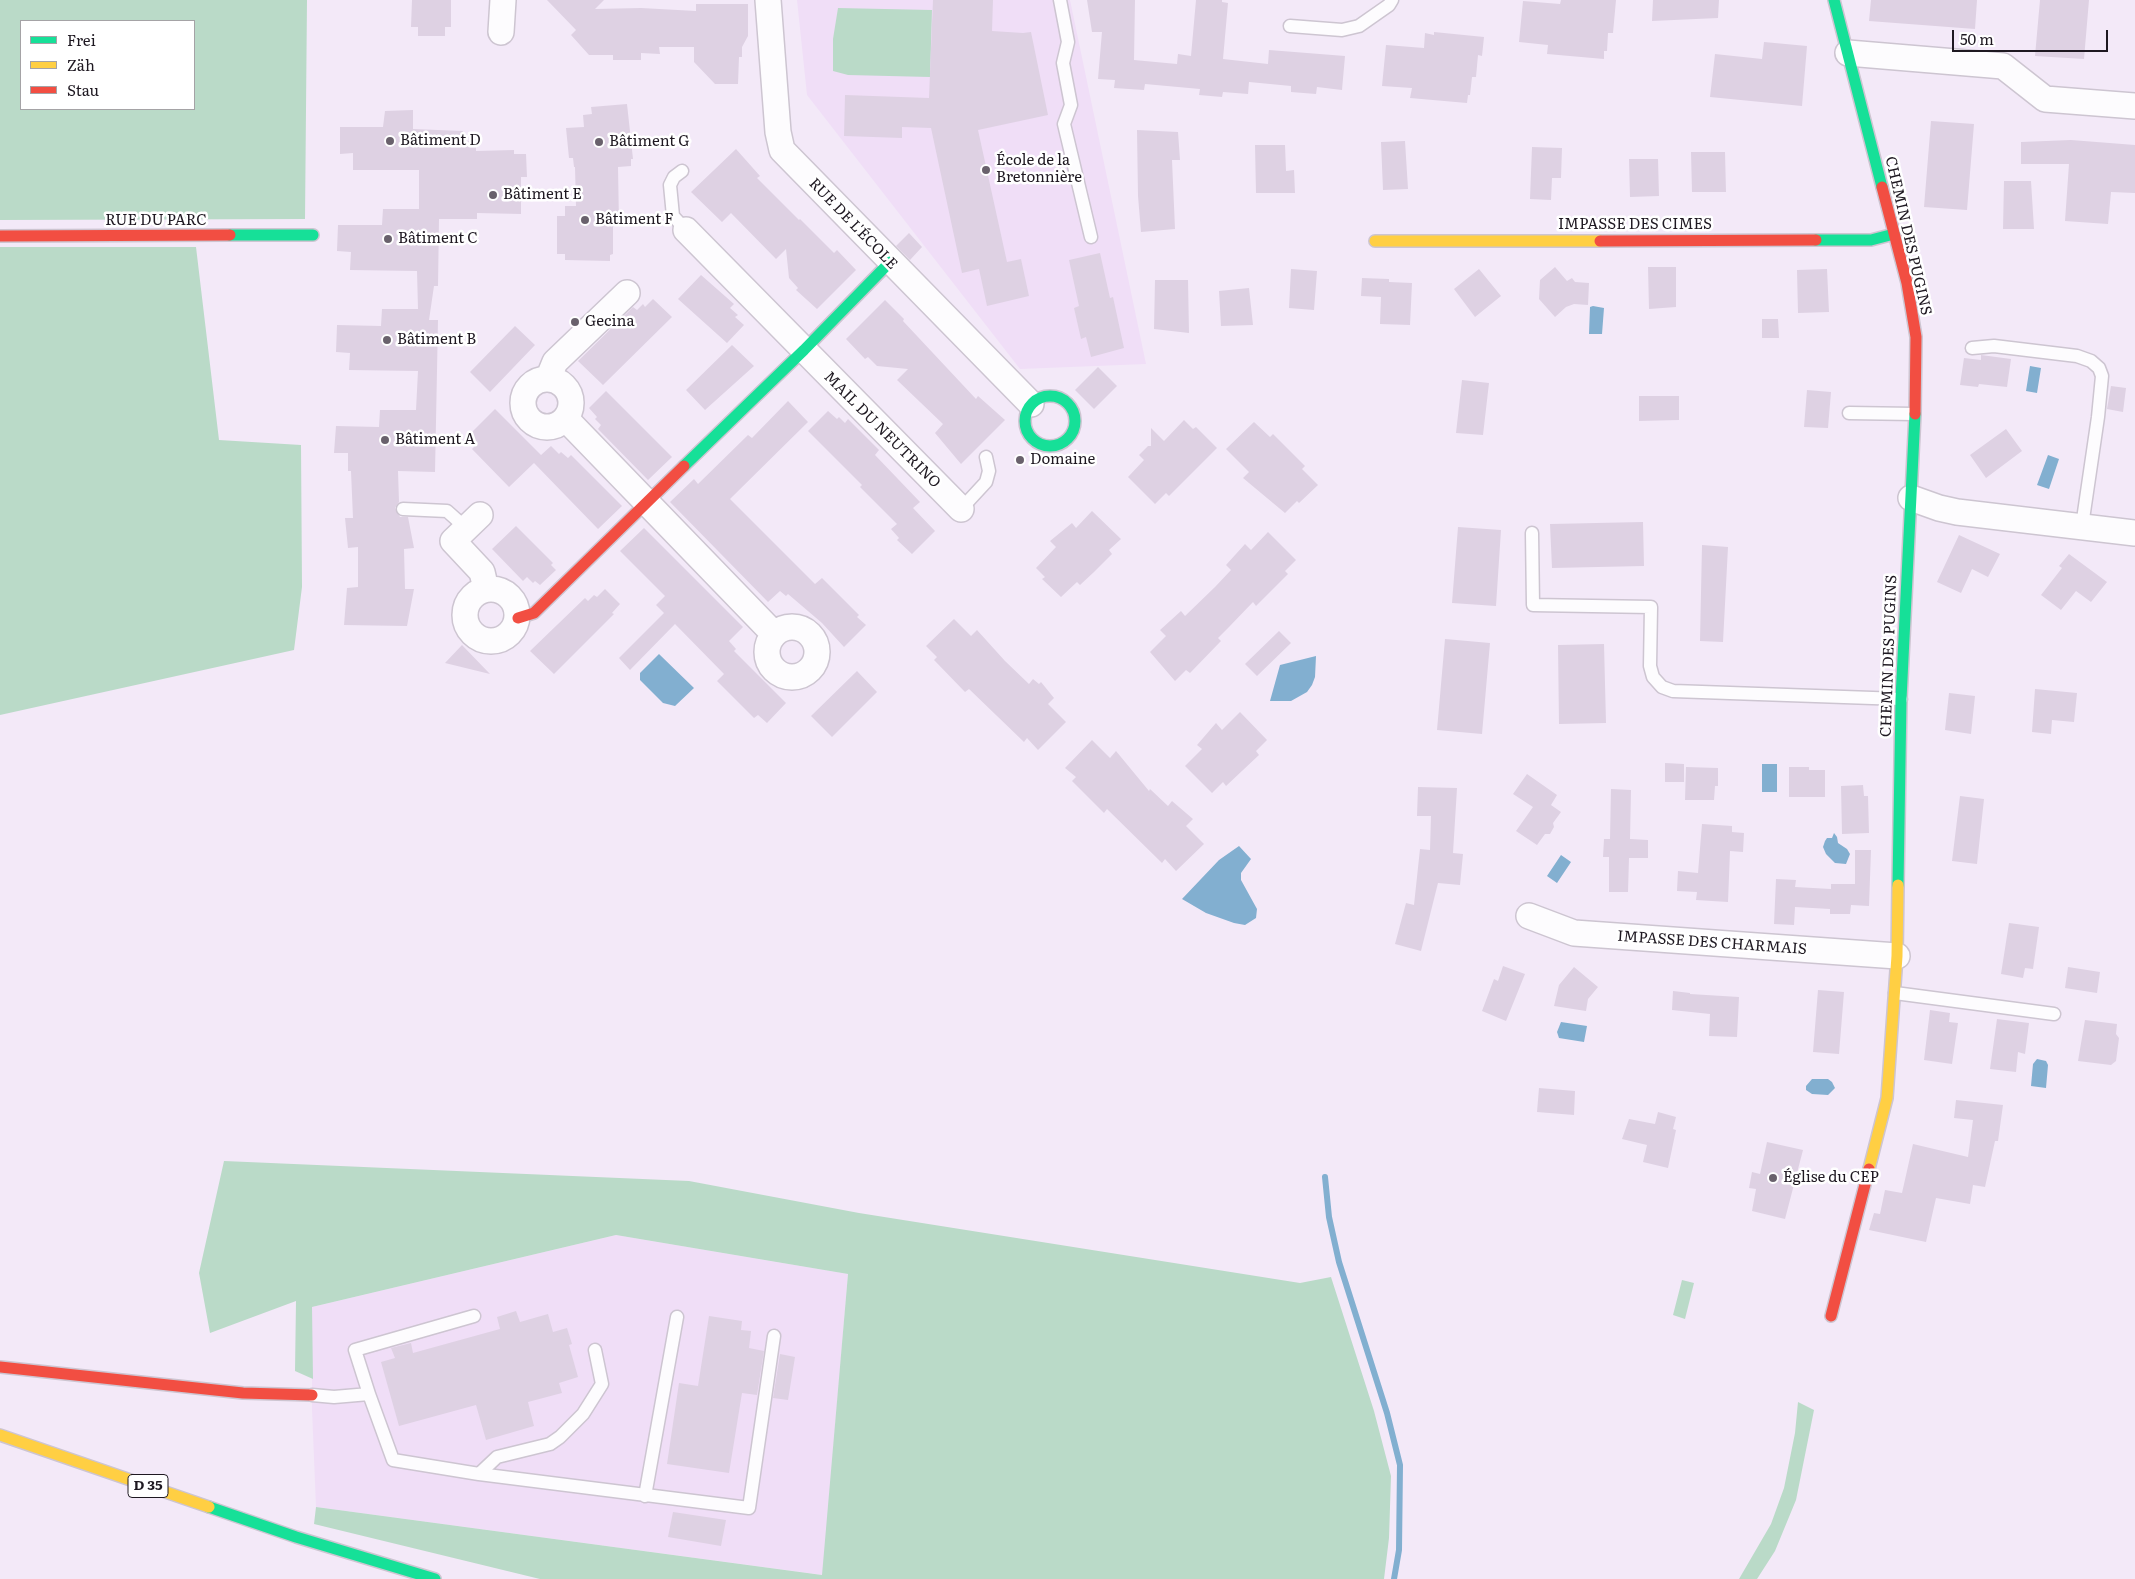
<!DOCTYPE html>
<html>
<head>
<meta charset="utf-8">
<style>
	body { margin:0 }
	#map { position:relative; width:2135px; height:1579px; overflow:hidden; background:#f3e9f8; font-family:Literata,serif }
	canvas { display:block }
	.legend { position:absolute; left:20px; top:20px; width:175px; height:90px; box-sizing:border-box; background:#fff; border:1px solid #a5a3a6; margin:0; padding:6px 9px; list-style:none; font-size:15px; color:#1e1821 }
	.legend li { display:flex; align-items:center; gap:10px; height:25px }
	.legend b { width:25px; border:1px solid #a5a3a6 }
	.scale { position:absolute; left:1952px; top:30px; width:156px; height:22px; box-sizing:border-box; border:2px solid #1e1821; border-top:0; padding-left:6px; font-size:15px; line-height:18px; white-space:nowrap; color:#1e1821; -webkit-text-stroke:4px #fff; paint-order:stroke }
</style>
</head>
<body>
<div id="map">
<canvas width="2135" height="1579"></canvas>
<ul class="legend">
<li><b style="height:6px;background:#16e098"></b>Frei</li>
<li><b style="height:6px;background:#ffcf43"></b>Zäh</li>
<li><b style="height:6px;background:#f24e42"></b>Stau</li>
</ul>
<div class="scale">50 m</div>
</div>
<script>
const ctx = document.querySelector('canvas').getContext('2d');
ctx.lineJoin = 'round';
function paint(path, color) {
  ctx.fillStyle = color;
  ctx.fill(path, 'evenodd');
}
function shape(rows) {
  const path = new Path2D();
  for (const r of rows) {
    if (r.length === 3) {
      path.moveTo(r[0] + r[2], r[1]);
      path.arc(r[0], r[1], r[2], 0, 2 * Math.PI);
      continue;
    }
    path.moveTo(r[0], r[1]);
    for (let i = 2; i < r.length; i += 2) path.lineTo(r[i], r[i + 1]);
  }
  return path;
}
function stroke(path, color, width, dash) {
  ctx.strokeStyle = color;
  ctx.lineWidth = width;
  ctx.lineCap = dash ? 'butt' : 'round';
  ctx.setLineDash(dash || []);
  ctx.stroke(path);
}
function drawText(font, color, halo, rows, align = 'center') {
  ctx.font = font + ' Literata,serif';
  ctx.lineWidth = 5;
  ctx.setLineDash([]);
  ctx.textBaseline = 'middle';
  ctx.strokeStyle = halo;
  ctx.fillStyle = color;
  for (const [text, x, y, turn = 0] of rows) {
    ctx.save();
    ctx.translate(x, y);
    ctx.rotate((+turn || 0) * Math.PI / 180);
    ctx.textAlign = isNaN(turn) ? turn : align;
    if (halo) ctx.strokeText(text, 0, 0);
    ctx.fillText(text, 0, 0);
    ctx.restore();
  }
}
const built = shape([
	[797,0,1070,0,1146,364,1020,369,807,95],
	[616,1235,848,1274,823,1575,316,1507,312,1409,312,1307]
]);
const green = shape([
	[0,0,307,0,305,219,0,220],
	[21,21,194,21,194,109,21,109],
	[838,8,932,10,930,77,848,75,833,71,833,39],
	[0,247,196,247,219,440,301,445,302,587,294,650,0,715],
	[224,1161,689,1181,859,1213,1300,1283,1331,1277,1374,1411,1391,1476,1389,1538,1384,1579,540,1579,314,1524,316,1507,822,1575,848,1274,616,1235,312,1307,313,1379,295,1371,296,1301,210,1333,199,1273],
	[1682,1280,1694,1283,1685,1319,1673,1315],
	[1798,1402,1814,1410,1796,1500,1775,1551,1757,1579,1739,1579,1771,1524,1784,1488,1795,1433]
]);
const water = shape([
	[1593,306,1604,308,1602,334,1589,334,1590,307],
	[2030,366,2041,368,2037,393,2026,391],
	[2048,455,2059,459,2049,489,2037,485],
	[659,654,694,688,675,706,663,703,640,680,640,673],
	[1316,656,1315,677,1312,685,1307,692,1291,701,1270,701,1280,665],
	[1762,764,1777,764,1777,792,1762,792],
	[1834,833,1837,837,1838,843,1847,849,1850,854,1846,864,1835,863,1826,854,1823,847,1825,841,1827,838,1832,838],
	[1239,846,1251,859,1241,873,1241,880,1257,909,1256,918,1245,925,1234,923,1206,913,1182,899,1219,860],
	[1561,855,1571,862,1557,883,1547,876],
	[1561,1022,1587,1026,1584,1042,1559,1038,1557,1032],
	[2037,1059,2046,1061,2048,1065,2046,1088,2031,1086,2033,1064],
	[1812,1079,1828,1079,1832,1082,1835,1088,1828,1095,1812,1094,1806,1090,1806,1086]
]);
const stream = shape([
	[1325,1177,1329,1217,1339,1262,1387,1413,1400,1465,1399,1550,1394,1579]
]);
const building = shape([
	[412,0,451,0,451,27,445,27,445,36,418,36,418,27,411,27],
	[547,0,604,0,595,9,641,8,696,11,696,4,748,4,748,36,742,47,742,57,739,57,738,84,715,84,694,62,694,47,659,47,660,54,641,53,641,60,613,60,613,55,589,55,571,35,576,30],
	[933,0,993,0,992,31,1023,33,1031,32,1048,115,978,130,1007,262,1021,259,1029,296,987,306,979,269,962,273,931,128,902,127,902,138,844,136,845,95,929,98],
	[1087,0,1135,0,1134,60,1177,64,1178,54,1191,56,1196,0,1222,0,1222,2,1228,3,1223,59,1268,64,1269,50,1345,56,1342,90,1317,87,1316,94,1291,92,1291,86,1249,82,1248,94,1223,92,1222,97,1199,95,1200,89,1145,84,1144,90,1114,88,1115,80,1098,79,1102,32,1092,32],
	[1561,0,1616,0,1613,33,1608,33,1607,51,1604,51,1604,59,1547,54,1548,45,1519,42,1523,1,1560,4],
	[1653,0,1719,0,1718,18,1652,21],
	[1871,0,1977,0,1975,29,1869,21],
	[2040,0,2089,0,2084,59,2035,56],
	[1434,32,1484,37,1482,56,1478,55,1476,77,1472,77,1470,95,1468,95,1467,103,1410,98,1412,88,1382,86,1386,45,1424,48,1425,33,1434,35],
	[1764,42,1807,46,1802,106,1710,97,1715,54,1762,59],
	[627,104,633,159,631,159,631,166,618,167,619,224,613,224,613,254,610,255,610,261,565,260,565,254,557,254,557,216,565,216,565,206,576,206,575,167,574,167,573,158,569,158,566,128,584,127,583,115,592,114,591,107],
	[413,110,413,129,463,131,463,143,476,139,476,151,514,150,514,154,526,154,527,177,521,177,521,214,477,213,477,219,439,219,438,286,434,286,429,320,438,320,435,472,398,471,399,502,395,508,400,517,408,517,414,548,404,549,405,589,414,589,407,626,344,625,347,588,358,587,358,547,348,548,345,518,353,518,351,471,348,471,348,453,334,453,336,426,379,427,380,410,416,410,418,371,349,370,350,353,336,352,337,325,381,326,382,309,418,309,417,271,350,270,351,252,337,251,338,225,382,225,383,209,419,209,419,170,353,170,353,153,340,154,340,127,383,127,385,111],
	[1931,121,1974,124,1967,210,1924,207],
	[1137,130,1178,132,1180,160,1172,160,1175,229,1141,232,1138,196],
	[2071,140,2135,145,2135,193,2111,192,2108,224,2065,221,2069,164,2021,164,2021,142],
	[1405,141,1408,189,1383,190,1381,142],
	[1255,145,1285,145,1286,171,1294,170,1295,193,1256,193],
	[1532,147,1562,148,1561,178,1552,178,1551,200,1530,199],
	[736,149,760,176,757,178,799,220,800,219,834,253,837,250,856,270,817,309,796,290,798,288,789,278,786,249,776,259,731,213,722,222,691,192],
	[1691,152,1725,152,1726,192,1692,192],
	[1629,159,1658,159,1659,196,1630,197],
	[2004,181,2031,181,2034,229,2003,229],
	[909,233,922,247,910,260,896,246],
	[1100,253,1110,298,1113,297,1124,348,1091,357,1086,337,1081,339,1074,308,1079,306,1069,260],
	[1555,267,1567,281,1572,278,1575,282,1589,283,1588,305,1574,304,1566,307,1555,317,1539,299,1540,280],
	[1648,267,1676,267,1676,307,1649,309],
	[1291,269,1317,271,1314,310,1289,308],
	[1479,269,1501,296,1475,317,1454,289],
	[1827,269,1829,312,1798,313,1797,270],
	[701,275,734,304,730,308,738,315,735,317,744,325,727,343,678,299],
	[1362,278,1389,279,1389,282,1412,283,1410,325,1380,324,1381,297,1361,296],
	[1155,280,1188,280,1189,333,1154,329],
	[1249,288,1253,325,1221,326,1219,291],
	[653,299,672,317,603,385,578,361,633,307,637,310,643,304,645,307],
	[885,300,904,319,903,321,976,399,978,396,1005,420,961,464,935,433,943,424,897,380,908,369,877,366,868,357,865,359,846,339],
	[1762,319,1778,319,1779,338,1762,338],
	[515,326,535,345,490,392,470,372],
	[732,345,754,366,705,410,686,390],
	[1981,355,2011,359,2007,387,1979,384,1978,387,1960,385,1964,358,1981,360],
	[1098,367,1117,386,1094,409,1075,390],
	[1462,380,1489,383,1483,435,1456,433],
	[2111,386,2126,388,2123,412,2107,409],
	[1807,390,1831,392,1828,428,1804,427],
	[606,391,672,457,648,480,598,429,601,425,595,419,597,417,589,408],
	[1639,396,1679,396,1679,420,1639,421],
	[788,401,808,422,730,499,815,584,822,578,859,615,857,617,866,625,844,647,822,623,788,594,786,596,780,591,768,602,670,502,694,479,698,484,748,435,752,438],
	[495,409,541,455,551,446,559,454,561,452,568,458,571,455,622,506,598,529,534,463,509,487,472,449,474,447,466,438],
	[828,411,837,419,839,417,845,423,848,419,879,450,875,455,920,502,913,508,935,531,912,554,897,540,899,538,891,529,897,524,860,487,862,485,808,431],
	[1184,420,1193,429,1196,427,1217,448,1169,496,1166,493,1155,504,1128,477,1144,460,1139,455,1148,446,1151,446,1151,428,1164,441],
	[1254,422,1270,437,1273,434,1305,466,1302,469,1318,485,1299,503,1297,501,1285,513,1243,478,1249,472,1226,449],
	[2006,429,2022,451,1986,478,1970,455],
	[1092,511,1121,539,1109,550,1112,554,1094,572,1080,585,1077,582,1061,597,1042,579,1045,577,1036,568,1056,547,1050,541,1072,523,1076,528],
	[1643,522,1644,566,1552,568,1550,524],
	[516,526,553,563,551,565,556,570,540,585,535,581,533,583,527,577,523,581,492,549],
	[1458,527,1501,530,1496,606,1452,603],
	[644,528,743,627,729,641,736,649,734,651,786,703,767,723,758,715,754,718,717,681,724,674,675,624,630,670,619,658,664,613,656,605,665,596,620,551],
	[1268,532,1296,560,1285,571,1288,574,1256,606,1253,602,1229,627,1218,638,1221,641,1190,673,1186,670,1175,681,1150,652,1166,636,1160,630,1181,611,1185,616,1215,587,1231,570,1226,565,1245,544,1251,550],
	[1959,535,2000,554,1988,577,1972,569,1961,593,1937,582],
	[1702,545,1728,547,1723,642,1700,641],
	[2069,554,2107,582,2091,602,2076,591,2061,610,2041,595,2062,568,2059,566],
	[605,589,620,604,612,613,614,614,554,674,530,651,585,598,588,601,594,595,597,597],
	[954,619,971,636,977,630,1005,661,1029,684,1033,679,1039,684,1041,682,1054,698,1048,704,1066,722,1038,750,1027,738,1024,742,969,689,965,692,934,660,937,657,926,646],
	[1279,631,1291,643,1257,676,1245,664],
	[1445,639,1490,643,1482,734,1437,730],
	[1604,644,1606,723,1559,724,1558,645],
	[462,645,490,674,445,663],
	[857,671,877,692,832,737,811,716],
	[2035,689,2077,693,2074,722,2052,720,2051,734,2032,732],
	[1949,693,1975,696,1971,734,1945,730],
	[1240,712,1267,740,1256,751,1259,755,1226,786,1223,782,1212,793,1185,766,1202,749,1197,745,1216,723,1222,730],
	[1092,740,1110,758,1116,751,1149,791,1150,789,1168,806,1172,801,1193,819,1186,826,1204,844,1176,871,1165,859,1162,863,1107,809,1104,813,1072,781,1076,777,1065,768],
	[1665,763,1684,764,1684,782,1665,782],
	[1686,767,1718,768,1718,786,1715,786,1714,800,1685,800],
	[1789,767,1809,767,1809,770,1825,770,1825,797,1789,797],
	[1527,774,1557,795,1551,805,1561,812,1553,823,1554,827,1550,834,1545,834,1537,845,1516,831,1533,807,1513,794],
	[1863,785,1864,796,1868,796,1869,833,1842,834,1841,786],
	[1418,787,1457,788,1453,853,1463,854,1460,885,1438,883,1421,951,1395,944,1406,903,1414,905,1420,849,1430,850,1431,816,1417,816],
	[1611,789,1631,790,1630,839,1648,840,1648,858,1629,858,1628,892,1609,892,1609,857,1603,857,1604,839,1610,839],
	[1960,796,1984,799,1977,864,1952,861],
	[1702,824,1732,826,1732,832,1744,833,1743,852,1730,851,1728,902,1696,900,1697,892,1677,891,1678,871,1698,873],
	[1855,850,1871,850,1869,906,1851,905,1850,914,1830,914,1830,909,1795,907,1794,925,1774,924,1776,879,1796,880,1795,887,1831,889,1831,884,1855,884],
	[2009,923,2039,927,2033,969,2025,968,2023,978,2001,974],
	[1503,966,1525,974,1506,1021,1482,1011,1494,979,1498,981],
	[1574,967,1598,987,1588,999,1586,1011,1554,1006,1559,985],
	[2068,967,2100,972,2097,993,2065,988],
	[1818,990,1844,992,1839,1054,1813,1052],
	[1673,991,1690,993,1690,994,1739,997,1737,1037,1709,1036,1710,1014,1672,1010],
	[1930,1010,1950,1013,1949,1022,1958,1023,1952,1064,1924,1060],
	[1997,1019,2029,1023,2025,1054,2018,1052,2016,1072,1990,1069],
	[2085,1020,2117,1024,2116,1034,2119,1038,2116,1061,2111,1065,2078,1061],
	[1539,1088,1575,1091,1574,1115,1537,1112],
	[1956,1100,2003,1105,1998,1141,1995,1141,1985,1187,1973,1185,1970,1204,1936,1198,1926,1242,1869,1230,1874,1213,1880,1214,1885,1190,1902,1193,1913,1144,1968,1157,1973,1120,1954,1118],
	[1658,1112,1676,1117,1673,1129,1676,1130,1668,1168,1643,1162,1647,1145,1622,1139,1629,1119,1655,1124],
	[1767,1142,1803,1150,1785,1219,1752,1211,1756,1189,1749,1188,1752,1172,1760,1174],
	[516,1311,520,1322,548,1314,553,1332,567,1328,572,1344,569,1345,578,1377,559,1383,562,1393,528,1402,534,1426,486,1440,476,1405,399,1426,381,1362,395,1358,391,1348,411,1343,413,1353,500,1329,497,1317],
	[709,1316,742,1321,741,1330,751,1331,749,1348,764,1351,757,1395,742,1393,729,1473,667,1464,679,1383,698,1386],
	[780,1354,795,1357,788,1400,773,1398],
	[673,1512,726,1520,721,1546,668,1537]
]);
const lane = shape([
	[1060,0,1068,42,1063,63,1071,105,1064,124,1091,237],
	[1290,26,1342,30,1359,26,1389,5,1392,0],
	[682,171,674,177,670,185,673,216,686,230],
	[1972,348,1994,346,2077,356,2091,361,2099,368,2102,376,2098,417,2082,526],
	[1849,413,1914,414],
	[403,509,447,511,466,528],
	[961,509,986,482,989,471,986,457],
	[1532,533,1533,605,1651,607,1650,666,1653,677,1662,687,1673,691,1901,699],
	[1895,993,2054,1014],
	[369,1394,355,1350,474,1316],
	[312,1395,334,1397,369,1394,393,1460,479,1474,749,1508,774,1336],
	[479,1474,497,1457,550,1444,560,1437,583,1414,602,1384,595,1350],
	[645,1496,677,1317]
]);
const street = shape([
	[768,0,778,132,782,150,1031,404],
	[501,32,503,0],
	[1848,53,2003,66,2045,99,2135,106],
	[686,230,961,509],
	[547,403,24],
	[548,379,555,362,627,293],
	[566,419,774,634],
	[1911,498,1939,508,1957,512,2135,533],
	[480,515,453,541,482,572,486,589],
	[491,615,26],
	[792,652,25],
	[1529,916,1574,933,1897,956]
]);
const fast = shape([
	[1834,0,1882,187],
	[230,235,313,235],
	[1816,240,1871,240,1894,234],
	[1050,421,25],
	[684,466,804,350,890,262],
	[1898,885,1901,699,1915,414],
	[209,1507,296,1537,435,1579]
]);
const slow = shape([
	[1375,241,1600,241],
	[1869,1169,1887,1098,1897,956,1898,885],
	[0,1435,209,1507]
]);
const jam = shape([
	[1882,187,1907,283,1916,337,1915,414],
	[0,236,230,235],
	[1600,241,1816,240],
	[518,618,534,613,684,466],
	[1831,1316,1869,1169],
	[0,1367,243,1393,312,1395]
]);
const markers = [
	[390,141,5,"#69616c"],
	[599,142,5,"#69616c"],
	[986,170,5,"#69616c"],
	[493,195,5,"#69616c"],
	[585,220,5,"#69616c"],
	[388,239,5,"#69616c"],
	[575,322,5,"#69616c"],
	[387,340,5,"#69616c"],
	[385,440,5,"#69616c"],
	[1020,460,5,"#69616c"],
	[1773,1178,5,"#69616c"]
];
const shields = [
	[148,1486,40]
];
const shieldNames = [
	["D 35",148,1486]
];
const poiNames = [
	["Bâtiment D",400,141],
	["Bâtiment G",609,142],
	["École de la",996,161],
	["Bretonnière",996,178],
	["Bâtiment E",503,195],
	["Bâtiment F",595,220],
	["Bâtiment C",398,239],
	["Gecina",585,322],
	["Bâtiment B",397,340],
	["Bâtiment A",395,440],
	["Domaine",1030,460],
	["Église du CEP",1783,1178]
];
const streetNames = [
	["RUE DU PARC",156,221],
	["RUE DE L'ÉCOLE",853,224,46],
	["IMPASSE DES CIMES",1635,225],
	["CHEMIN DES PUGINS",1908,236,77],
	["MAIL DU NEUTRINO",882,430,45],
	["CHEMIN DES PUGINS",1889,656,-88],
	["IMPASSE DES CHARMAIS",1712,943,4]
];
paint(built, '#f0def7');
paint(green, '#badac8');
paint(water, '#82afd0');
stroke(stream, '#82afd0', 6);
paint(building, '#ded1e3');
stroke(lane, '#cdc5d1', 15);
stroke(street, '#cdc5d1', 28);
stroke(fast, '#cdc5d1', 14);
stroke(slow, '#cdc5d1', 14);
stroke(jam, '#cdc5d1', 14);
stroke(lane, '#fdfcfe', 12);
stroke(street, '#fdfcfe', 25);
stroke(fast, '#16e098', 11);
stroke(slow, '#ffcf43', 11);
stroke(jam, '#f24e42', 11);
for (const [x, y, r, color] of markers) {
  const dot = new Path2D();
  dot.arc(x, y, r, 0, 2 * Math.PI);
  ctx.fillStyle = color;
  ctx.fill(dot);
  stroke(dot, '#fff', 2);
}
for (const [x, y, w] of shields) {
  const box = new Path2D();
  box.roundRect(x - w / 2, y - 11.5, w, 23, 4);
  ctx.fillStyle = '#fff';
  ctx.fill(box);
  stroke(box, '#1e1821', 1);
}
drawText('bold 14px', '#1e1821', null, shieldNames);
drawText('15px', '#1e1821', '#fff', poiNames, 'left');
drawText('15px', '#1e1821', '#fff', streetNames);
</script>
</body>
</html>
